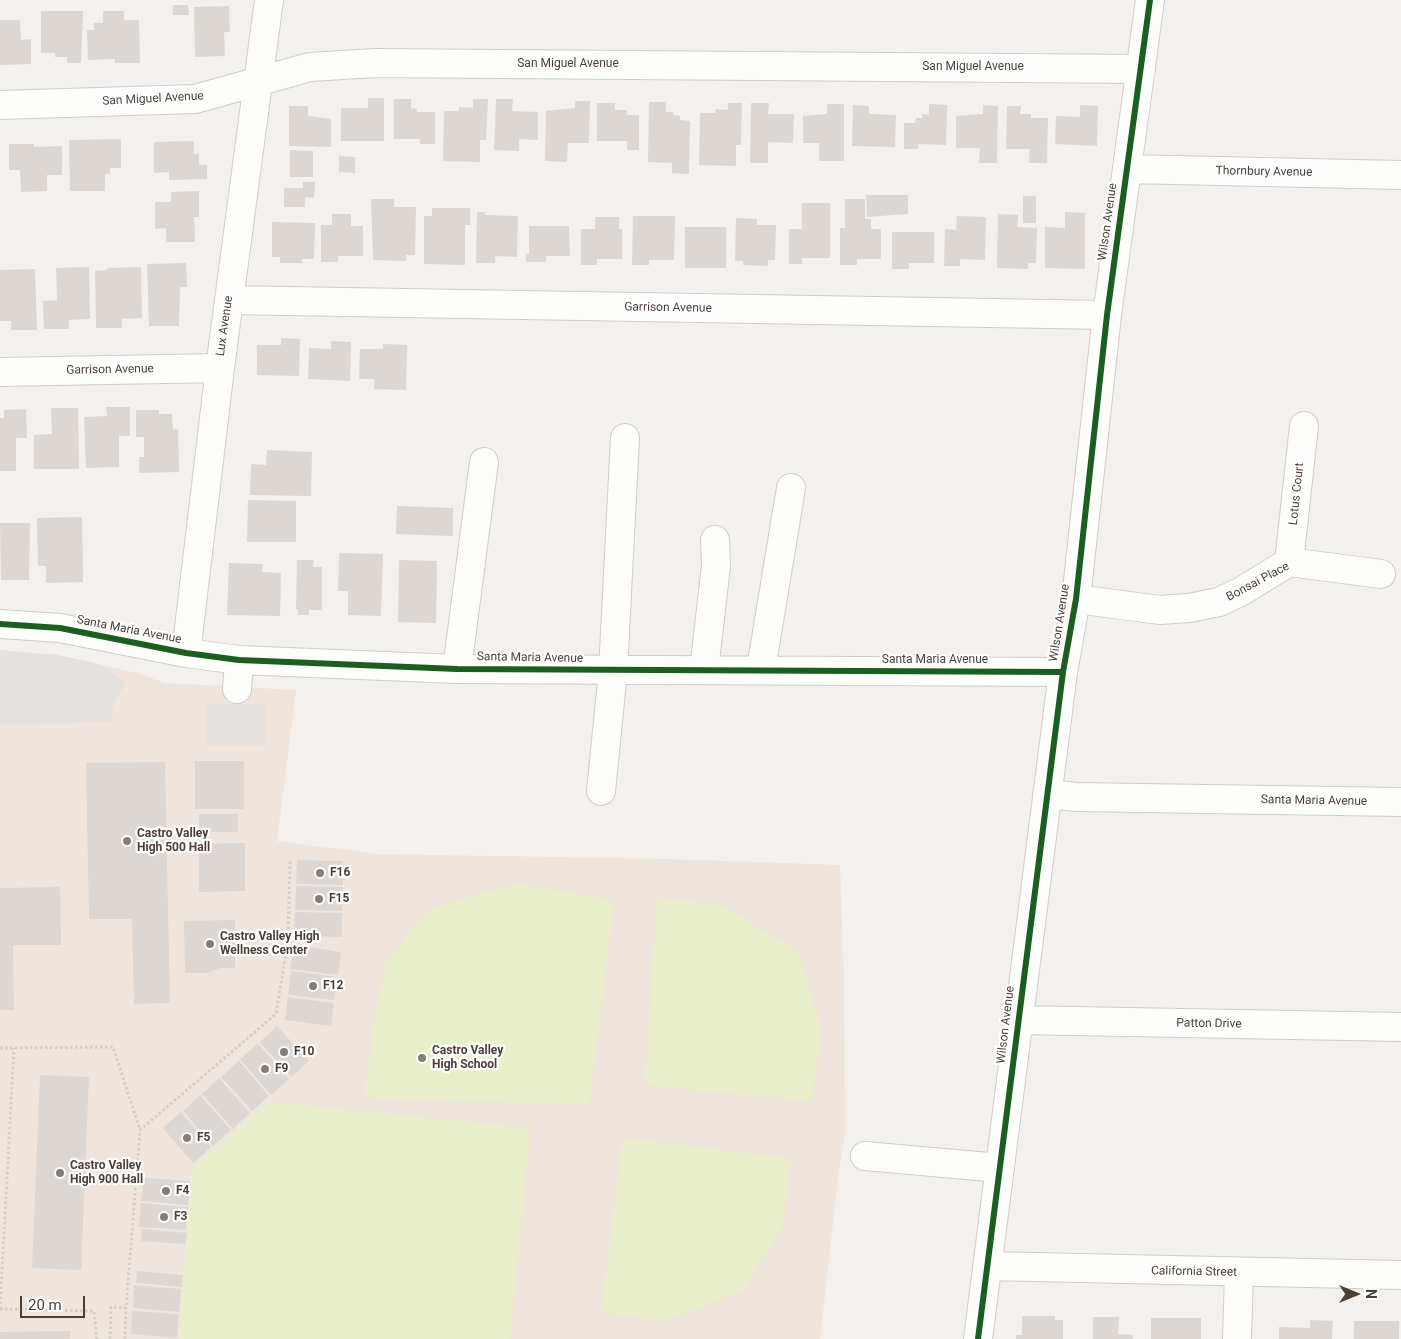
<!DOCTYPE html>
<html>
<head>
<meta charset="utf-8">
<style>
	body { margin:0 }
	#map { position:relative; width:1401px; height:1339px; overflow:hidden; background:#f3f0ed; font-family:Roboto,sans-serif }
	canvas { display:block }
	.north { position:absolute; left:1331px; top:1269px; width:50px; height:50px; -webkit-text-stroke:4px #fff; paint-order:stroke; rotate:90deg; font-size:14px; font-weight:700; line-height:20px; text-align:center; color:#4c3f37 }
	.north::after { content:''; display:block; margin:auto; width:18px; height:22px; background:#4c3f37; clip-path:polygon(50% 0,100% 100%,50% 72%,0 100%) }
	.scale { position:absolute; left:20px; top:1296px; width:65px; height:22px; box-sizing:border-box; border:2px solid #4c3f37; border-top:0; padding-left:6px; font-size:15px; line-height:18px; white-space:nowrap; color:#4c3f37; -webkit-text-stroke:4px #fff; paint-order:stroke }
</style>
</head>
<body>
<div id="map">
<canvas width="1401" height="1339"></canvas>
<div class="north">N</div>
<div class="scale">20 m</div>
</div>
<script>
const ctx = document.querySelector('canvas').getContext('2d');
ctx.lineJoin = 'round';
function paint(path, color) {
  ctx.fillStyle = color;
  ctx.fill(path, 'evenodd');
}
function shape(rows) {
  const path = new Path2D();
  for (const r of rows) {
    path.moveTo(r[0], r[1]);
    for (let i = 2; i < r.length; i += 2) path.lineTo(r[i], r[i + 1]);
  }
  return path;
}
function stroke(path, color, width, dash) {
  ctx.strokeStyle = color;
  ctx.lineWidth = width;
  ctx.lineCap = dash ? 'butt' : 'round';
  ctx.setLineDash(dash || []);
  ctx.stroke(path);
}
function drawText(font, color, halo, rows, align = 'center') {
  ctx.font = font + ' Roboto,sans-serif';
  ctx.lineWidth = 4.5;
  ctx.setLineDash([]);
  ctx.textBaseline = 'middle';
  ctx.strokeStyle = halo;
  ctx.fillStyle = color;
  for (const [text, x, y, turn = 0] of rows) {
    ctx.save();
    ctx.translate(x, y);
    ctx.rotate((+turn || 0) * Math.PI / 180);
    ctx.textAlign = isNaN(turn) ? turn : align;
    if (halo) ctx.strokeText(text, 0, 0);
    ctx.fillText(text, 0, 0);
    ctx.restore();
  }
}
const education = shape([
	[0,650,91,663,137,673,165,683,296,690,277,841,380,854,668,859,840,865,844,981,845,1135,838,1177,820,1339,0,1339]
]);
const green = shape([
	[518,884,614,900,589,1104,364,1098,374,1024,386,962,429,909],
	[657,897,722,906,798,951,822,1034,811,1101,645,1085],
	[269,1102,530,1128,510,1339,179,1339,192,1169],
	[623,1138,791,1159,782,1227,744,1289,667,1321,601,1312]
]);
const parking = shape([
	[0,650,58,655,99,664,111,672,126,683,114,702,111,722,0,725],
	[206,704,266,704,266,745,206,745]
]);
const building = shape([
	[173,5,188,5,189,15,173,15],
	[229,6,230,32,224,32,225,56,195,57,194,7],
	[41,11,83,11,81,63,67,63,67,57,55,57,55,53,41,53],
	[103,11,124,11,124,20,139,20,140,63,115,63,115,59,88,60,87,30,94,30,94,23,103,23],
	[0,20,20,20,21,40,31,39,31,64,0,65],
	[368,98,384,98,384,141,341,141,341,108,368,108],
	[394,99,411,99,411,108,417,109,417,112,435,112,435,144,420,144,420,139,394,139],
	[473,99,488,99,486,140,480,140,480,162,443,161,444,111,459,111,459,107,473,108],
	[496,99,513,99,512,111,538,112,538,140,519,139,519,151,494,150],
	[575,101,590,101,589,143,568,143,567,162,545,161,546,111,575,108],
	[649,102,666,102,666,112,673,112,673,115,680,116,680,120,690,121,689,174,672,173,672,163,648,162],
	[597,103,615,103,615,110,627,110,627,115,639,115,639,150,627,150,627,141,597,141],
	[728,103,742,103,741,145,736,145,736,166,699,165,700,113,715,113,716,109,728,110],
	[751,103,769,103,768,114,794,114,793,143,768,142,768,163,750,163],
	[827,104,844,104,844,161,819,161,819,143,803,143,803,116,827,114],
	[929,104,947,105,946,145,918,144,918,149,904,149,904,123,915,123,916,118,922,118,922,114,929,115],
	[853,105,869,106,869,114,896,115,895,147,852,146],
	[983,105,998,106,997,163,979,163,980,148,956,148,956,116,983,114],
	[1080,105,1098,106,1097,146,1055,144,1056,116,1080,117],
	[289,106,308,106,308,116,331,119,331,147,289,146],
	[1007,106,1021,106,1020,114,1031,114,1031,118,1048,118,1047,163,1029,163,1030,149,1006,149],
	[121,139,121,168,110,168,110,174,105,174,105,191,70,191,69,140],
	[194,141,194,154,199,153,199,165,207,165,207,179,169,180,169,172,154,173,154,142],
	[9,144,34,144,34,147,62,146,62,175,47,175,47,191,21,192,20,170,9,170],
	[290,150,313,151,313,177,290,177],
	[339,156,355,157,355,173,339,172],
	[303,182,315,182,314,198,305,197,305,207,284,207,284,188,303,188],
	[199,191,199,217,194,217,195,242,166,242,166,228,155,229,155,202,171,202,171,192],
	[866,195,908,195,908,214,867,217],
	[1023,196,1036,196,1036,223,1023,223],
	[371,199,394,199,394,207,416,207,415,255,406,255,406,261,373,260],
	[845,199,865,199,865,219,871,219,871,229,881,229,881,259,857,259,857,265,840,265,840,228,845,228],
	[802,203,830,203,830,258,802,258,802,264,789,264,789,229,802,229],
	[432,208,470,208,470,225,465,225,465,265,424,264,424,216,432,216],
	[477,212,485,212,485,215,518,216,517,257,495,256,495,263,476,263],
	[1065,212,1085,213,1085,269,1045,268,1045,227,1065,228],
	[332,214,351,214,351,226,363,226,363,256,338,256,338,262,321,262,321,225,332,225],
	[998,214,1018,215,1017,227,1037,228,1036,263,1028,263,1028,269,997,268],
	[633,216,675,216,674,260,649,260,649,265,632,265],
	[957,216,986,217,985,260,960,259,960,266,944,266,945,229,956,230],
	[595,217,619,217,619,229,622,229,622,259,597,259,597,265,581,265,581,229,595,229],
	[736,218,757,219,757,225,776,225,775,260,768,260,768,266,743,265,743,261,735,261],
	[272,222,315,223,314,259,302,259,302,263,280,263,280,257,272,257],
	[529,226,569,226,570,256,546,256,546,262,526,262,526,254,529,254],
	[685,227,726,227,726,268,685,268],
	[892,232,934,232,934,263,909,263,909,269,892,269],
	[186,263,187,287,180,287,179,326,149,326,147,264],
	[89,267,90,319,69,320,69,329,44,329,43,301,57,300,56,268],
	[141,267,142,318,122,319,122,328,96,328,95,271,107,270,107,268],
	[35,269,37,330,11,330,11,321,0,321,0,270],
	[281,338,300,339,299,376,257,375,257,345,281,345],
	[331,341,351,342,350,381,308,379,309,348,331,349],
	[383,344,407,345,406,390,374,389,374,379,359,379,360,349,383,349],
	[106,407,130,407,130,436,119,436,119,467,86,468,84,417,107,416],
	[51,408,78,408,79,469,34,469,34,435,52,434],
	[26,409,27,438,16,438,16,471,0,471,0,418,4,418,4,410],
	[136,410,159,410,159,414,172,414,173,430,178,429,179,472,139,473,139,457,144,457,144,437,136,437],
	[267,450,312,452,311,496,250,495,251,464,266,465],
	[248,500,296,501,296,542,247,542],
	[397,506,453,508,453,536,396,534],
	[82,517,83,582,46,583,46,566,38,566,37,518],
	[0,523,30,523,29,580,1,580],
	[339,553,383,554,381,616,348,615,348,591,338,591],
	[297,560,314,560,313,567,322,567,322,610,309,610,309,615,298,615,298,610,296,609],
	[399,560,437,561,436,623,398,622],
	[229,563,263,564,262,572,281,573,280,616,227,615],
	[195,761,244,761,244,809,195,809],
	[165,762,170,1003,134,1004,132,919,89,919,86,763],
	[199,814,238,814,238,832,199,832],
	[245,843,245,891,199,892,199,844],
	[297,860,343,861,343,885,296,884],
	[296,886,343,887,342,911,295,910],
	[60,887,61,945,13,945,14,1010,0,1010,0,888],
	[295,912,342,913,342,937,294,936],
	[235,920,235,968,220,968,208,973,185,973,184,921],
	[294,945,341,952,338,975,290,969],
	[291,971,338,977,334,1000,288,995],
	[288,997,334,1003,331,1026,285,1020],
	[277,1026,309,1061,291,1077,260,1042],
	[258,1044,289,1079,271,1095,240,1059],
	[239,1061,269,1096,252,1111,221,1077],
	[40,1075,89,1077,81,1270,32,1268],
	[219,1078,250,1113,233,1129,202,1094],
	[200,1095,231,1130,213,1146,183,1111],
	[181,1112,211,1147,193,1163,163,1128],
	[144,1178,190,1181,188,1205,141,1201],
	[141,1203,188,1207,186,1230,139,1227],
	[142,1229,187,1233,185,1244,141,1241],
	[137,1271,183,1275,182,1287,136,1283],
	[134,1285,181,1289,179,1312,133,1308],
	[132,1311,179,1314,177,1338,131,1334],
	[1022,1316,1055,1316,1055,1320,1063,1320,1063,1339,1016,1339,1016,1335,1022,1335],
	[1093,1317,1119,1317,1118,1334,1133,1335,1133,1339,1093,1339],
	[1151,1318,1201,1318,1201,1339,1151,1339],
	[1310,1320,1333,1321,1332,1339,1279,1339,1279,1327,1310,1328],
	[1354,1321,1399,1321,1399,1339,1354,1339],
	[70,1331,70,1339,0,1339,0,1332]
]);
const path = shape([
	[0,1048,113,1047,140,1130,276,1014,288,940,290,861],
	[0,1309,14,1048],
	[0,1309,94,1311,97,1339],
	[110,1339,111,1307,126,1308,140,1130],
	[125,1339,126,1308]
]);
const minor = shape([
	[0,105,195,99,310,67,375,63,1141,69],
	[1127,169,1401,175],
	[229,300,1107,315],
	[0,372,220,368],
	[1289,562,1304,426],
	[1076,599,1160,610,1189,608,1219,602,1242,591,1289,562,1381,574],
	[0,624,60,628,186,653,239,660,457,669,1063,672],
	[186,653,220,368,269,0],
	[457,669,484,462],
	[761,669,791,488],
	[704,670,716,566,715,540],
	[237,689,239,660],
	[601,791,613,671,625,438],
	[1047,794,1077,797,1401,802],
	[1018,1020,1401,1027],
	[865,1156,1000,1168],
	[988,1266,1401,1275],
	[978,1339,1063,672,1076,599,1107,315,1150,0],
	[1237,1339,1239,1273]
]);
const cycleway = shape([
	[0,624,60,628,186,653,239,660,457,669,1063,672],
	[978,1339,1063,672,1076,599,1107,315,1150,0]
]);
const markers = [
	[127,841,5,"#867d77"],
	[320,873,5,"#867d77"],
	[319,899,5,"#867d77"],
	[210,944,5,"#867d77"],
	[313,986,5,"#867d77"],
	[284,1052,5,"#867d77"],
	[422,1058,5,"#867d77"],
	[265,1069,5,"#867d77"],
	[187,1138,5,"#867d77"],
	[60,1173,5,"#867d77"],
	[166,1191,5,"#867d77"],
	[164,1217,5,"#867d77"]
];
const streetNames = [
	["San Miguel Avenue",568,64],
	["San Miguel Avenue",973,67],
	["San Miguel Avenue",153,99,-3],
	["Thornbury Avenue",1264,172,1],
	["Wilson Avenue",1108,222,-82],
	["Garrison Avenue",668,308,1],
	["Lux Avenue",225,326,-82],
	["Garrison Avenue",110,370,-1],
	["Lotus Court",1297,494,-84],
	["Bonsai Place",1258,582,-28],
	["Wilson Avenue",1060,623,-81],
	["Santa Maria Avenue",129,630,11],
	["Santa Maria Avenue",530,658,1],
	["Santa Maria Avenue",935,660],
	["Santa Maria Avenue",1314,801,1],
	["Patton Drive",1209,1024,1],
	["Wilson Avenue",1006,1025,-83],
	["California Street",1194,1272,1]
];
const poiNames = [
	["Castro Valley",137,834],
	["High 500 Hall",137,848],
	["F16",330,873],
	["F15",329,899],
	["Castro Valley High",220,937],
	["Wellness Center",220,951],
	["F12",323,986],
	["Castro Valley",432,1051],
	["High School",432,1065],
	["F10",294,1052],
	["F9",275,1069],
	["F5",197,1138],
	["Castro Valley",70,1166],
	["High 900 Hall",70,1180],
	["F4",176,1191],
	["F3",174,1217]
];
paint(education, '#efe5dc');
paint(green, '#e9efcb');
paint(parking, '#e5e1de');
paint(building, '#dcd7d3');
stroke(minor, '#d0ccc9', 30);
stroke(path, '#d3cfcb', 3, [2.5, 2.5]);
stroke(minor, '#fdfdfc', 28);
stroke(cycleway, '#1b5e20', 6);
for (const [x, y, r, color] of markers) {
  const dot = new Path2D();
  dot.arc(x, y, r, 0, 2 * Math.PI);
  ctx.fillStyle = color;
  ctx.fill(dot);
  stroke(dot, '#fff', 2);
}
drawText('12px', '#4c3f37', '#fff', streetNames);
drawText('bold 12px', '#4c3f37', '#fff', poiNames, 'left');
</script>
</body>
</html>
